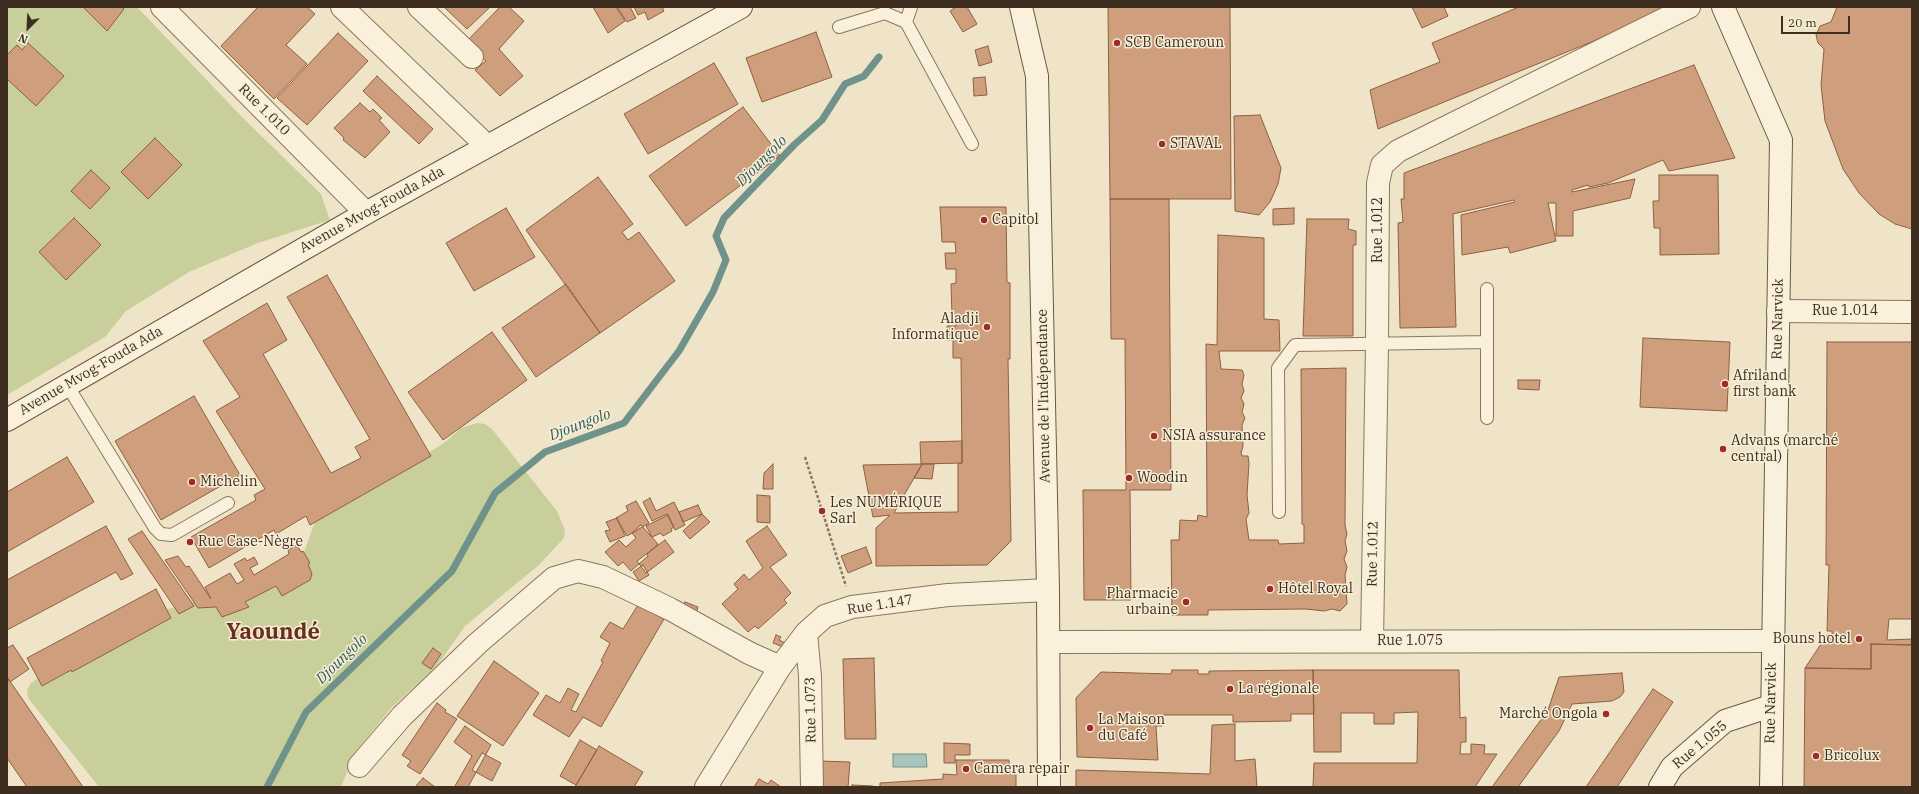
<!DOCTYPE html>
<html>
<head>
<meta charset="utf-8">
<style>
	body { margin:0 }
	#map { position:relative; width:1919px; height:794px; overflow:hidden; background:#f0e4c8; font-family:"IBM Plex Serif",serif }
	canvas { display:block }
	.frame { position:absolute; inset:0; border:8px solid #3d2e20; pointer-events:none }
	.north { position:absolute; left:8px; top:8px; width:40px; height:40px; -webkit-text-stroke:3px #f7eed8; paint-order:stroke; rotate:204deg; font-size:11px; font-weight:700; line-height:16px; text-align:center; color:#3d2e20 }
	.north::after { content:''; display:block; margin:auto; width:14px; height:18px; background:#3d2e20; clip-path:polygon(50% 0,100% 100%,50% 72%,0 100%) }
	.scale { position:absolute; left:1781px; top:16px; width:69px; height:18px; box-sizing:border-box; border:2px solid #3d2e20; border-top:0; padding-left:5px; font-size:12px; line-height:14px; white-space:nowrap; color:#3d2e20; -webkit-text-stroke:3px #f7eed8; paint-order:stroke }
</style>
</head>
<body>
<div id="map">
<canvas width="1919" height="794"></canvas>
<div class="frame"></div>
<div class="north">N</div>
<div class="scale">20 m</div>
</div>
<script>
const ctx = document.querySelector('canvas').getContext('2d');
ctx.lineJoin = 'round';
function paint(path, color) {
  ctx.fillStyle = color;
  ctx.fill(path, 'evenodd');
}
function shape(rows) {
  const path = new Path2D();
  for (const r of rows) {
    path.moveTo(r[0], r[1]);
    for (let i = 2; i < r.length; i += 2) path.lineTo(r[i], r[i + 1]);
  }
  return path;
}
function stroke(path, color, width, dash) {
  ctx.strokeStyle = color;
  ctx.lineWidth = width;
  ctx.lineCap = dash ? 'butt' : 'round';
  ctx.setLineDash(dash || []);
  ctx.stroke(path);
}
function drawText(font, color, halo, rows, align = 'center') {
  ctx.font = font + ' "IBM Plex Serif",serif';
  ctx.lineWidth = 3;
  ctx.setLineDash([]);
  ctx.textBaseline = 'middle';
  ctx.strokeStyle = halo;
  ctx.fillStyle = color;
  for (const [text, x, y, turn = 0] of rows) {
    ctx.save();
    ctx.translate(x, y);
    ctx.rotate((+turn || 0) * Math.PI / 180);
    ctx.textAlign = isNaN(turn) ? turn : align;
    if (halo) ctx.strokeText(text, 0, 0);
    ctx.fillText(text, 0, 0);
    ctx.restore();
  }
}
const green = shape([
	[7,7,137,7,244,119,321,194,330,220,258,243,189,272,126,311,105,337,7,395],
	[477,423,485,424,492,429,557,511,565,530,564,538,539,565,465,626,437,666,392,707,356,751,341,787,99,787,28,698,27,690,31,683,42,675,165,610,210,597,302,558,317,516,417,460,444,443,461,428]
]);
const water = shape([
	[893,754,926,754,927,767,893,767,893,754]
]);
const stream = shape([
	[267,787,306,712,452,571,495,493,545,452,624,423,679,351,713,292,726,260,716,236,724,218,794,145,822,120,845,84,864,76,879,57]
]);
const building = shape([
	[83,7,122,7,124,9,107,31,83,7],
	[258,7,307,7,315,14,286,45,307,64,274,99,221,46,258,7],
	[444,7,490,7,467,29,444,7],
	[500,7,509,7,524,21,499,49,523,76,500,96,475,70,486,61,467,41,500,7],
	[593,7,616,7,625,21,608,33,593,7],
	[617,7,630,7,636,18,627,22,617,7],
	[634,7,662,7,664,11,648,20,645,12,638,15,634,7],
	[956,7,967,7,977,24,963,32,950,11,956,7],
	[1108,7,1230,7,1231,199,1110,199,1108,7],
	[1412,7,1444,7,1448,16,1422,28,1412,7],
	[1519,7,1677,7,1378,129,1370,90,1440,62,1432,43,1519,7],
	[1837,7,1912,7,1912,229,1895,224,1879,214,1859,193,1843,169,1825,121,1821,85,1824,49,1818,43,1816,35,1820,26,1831,22,1837,7],
	[816,32,832,77,762,102,746,58,816,32],
	[338,33,368,61,307,125,277,98,338,33],
	[28,43,64,76,36,106,7,79,7,55,17,45,22,50,28,43],
	[988,46,992,62,979,66,975,50,988,46],
	[714,63,738,104,648,154,624,114,714,63],
	[1694,65,1735,158,1669,171,1663,160,1608,183,1589,187,1588,185,1572,190,1572,192,1635,179,1630,198,1573,211,1573,236,1556,236,1556,203,1548,203,1556,241,1510,253,1508,247,1462,255,1461,215,1515,202,1514,200,1453,214,1456,327,1400,328,1398,223,1403,222,1401,199,1404,199,1404,173,1694,65],
	[377,76,433,129,419,144,363,91,377,76],
	[985,77,987,95,974,96,973,78,985,77],
	[360,103,370,112,373,109,382,118,379,120,390,132,365,158,343,140,344,138,334,128,360,103],
	[743,107,780,156,686,226,649,176,743,107],
	[1260,115,1281,168,1278,184,1270,202,1259,215,1235,211,1234,116,1260,115],
	[155,138,182,165,148,199,121,172,155,138],
	[91,170,110,188,90,209,71,191,91,170],
	[1659,175,1718,175,1719,254,1660,255,1660,228,1654,228,1653,201,1659,201,1659,175],
	[598,177,633,224,622,232,628,240,639,232,675,281,600,333,526,230,598,177],
	[1110,199,1169,199,1171,490,1130,490,1131,600,1084,600,1083,490,1126,490,1125,339,1111,339,1110,199],
	[940,207,1006,207,1007,282,1010,283,1010,359,1008,359,1011,541,987,565,876,566,876,528,890,515,873,517,863,465,922,464,894,513,958,512,958,464,962,463,961,358,953,358,953,340,947,340,947,326,956,326,956,316,952,316,951,284,956,283,956,269,946,269,945,253,956,253,955,242,942,242,940,207],
	[506,208,535,257,474,291,446,243,506,208],
	[1294,208,1294,224,1273,225,1273,209,1294,208],
	[74,218,101,245,66,280,39,252,74,218],
	[1307,219,1349,219,1348,229,1356,231,1356,245,1353,245,1353,336,1303,336,1307,219],
	[1218,235,1264,238,1264,319,1279,320,1280,351,1219,351,1221,369,1242,370,1244,375,1242,384,1244,391,1241,398,1244,404,1242,412,1245,418,1242,425,1243,446,1241,453,1242,456,1248,456,1249,463,1247,495,1249,513,1246,519,1249,540,1278,540,1279,544,1304,543,1304,525,1302,524,1301,369,1346,368,1345,525,1347,534,1345,541,1347,551,1344,559,1347,567,1345,575,1347,604,1340,611,1332,609,1324,611,1306,609,1208,610,1208,615,1172,615,1171,540,1179,540,1180,520,1197,521,1198,515,1207,517,1206,344,1217,345,1218,235],
	[327,275,431,456,310,525,306,516,276,534,274,530,209,568,191,537,256,500,254,495,265,489,216,411,240,397,203,341,267,303,287,340,263,354,331,473,361,458,355,447,370,439,287,297,327,275],
	[566,284,600,333,536,377,502,328,566,284],
	[492,332,527,380,443,440,408,392,492,332],
	[1643,338,1730,342,1727,411,1640,407,1643,338],
	[1827,342,1912,342,1912,619,1889,619,1887,640,1912,639,1912,645,1871,644,1871,669,1805,668,1827,635,1832,635,1832,631,1827,631,1829,565,1826,565,1827,342],
	[1518,380,1540,380,1539,390,1518,389,1518,380],
	[194,396,240,475,161,520,115,441,194,396],
	[962,441,962,463,921,464,920,442,962,441],
	[67,457,94,502,7,552,7,492,67,457],
	[773,464,773,489,763,489,764,473,773,464],
	[922,464,934,464,932,479,914,478,922,464],
	[757,495,770,496,770,523,757,522,757,495],
	[650,498,656,511,674,502,685,525,675,530,667,514,652,521,643,502,650,498],
	[636,501,649,523,627,536,616,518,628,511,626,506,636,501],
	[698,505,702,514,683,522,679,512,698,505],
	[702,514,710,522,690,539,683,531,702,514],
	[668,515,674,527,671,529,672,531,663,536,661,533,652,537,646,526,668,515],
	[617,518,625,536,610,542,605,531,610,530,606,522,617,518],
	[641,525,658,544,647,554,648,556,631,571,623,562,618,566,605,552,619,540,626,547,636,538,632,533,641,525],
	[106,526,133,574,121,580,116,572,7,630,7,580,106,526],
	[767,526,787,555,770,567,791,593,784,600,787,603,758,629,755,626,748,632,722,604,738,589,734,584,744,574,749,580,763,568,746,541,767,526],
	[142,531,194,606,179,614,128,539,142,531],
	[665,540,674,552,646,573,637,561,665,540],
	[297,545,301,552,303,551,310,563,308,564,312,574,310,580,282,596,276,586,245,602,249,607,222,617,216,607,198,608,165,560,178,556,186,567,189,566,211,599,205,587,230,573,237,584,244,580,234,564,245,558,247,561,254,557,258,564,250,568,254,575,289,554,288,550,297,545],
	[866,547,872,563,848,573,841,556,866,547],
	[643,565,649,575,639,581,633,572,643,565],
	[156,589,171,618,72,672,71,670,42,686,27,658,156,589],
	[685,602,698,607,695,616,681,610,685,602],
	[638,605,664,619,601,727,583,717,569,737,533,715,546,695,560,703,568,688,579,694,571,710,576,712,603,662,601,661,610,643,600,637,610,622,623,629,638,605],
	[776,635,781,637,779,640,785,643,783,647,773,643,776,635],
	[1871,644,1912,645,1912,787,1804,787,1805,668,1871,669,1871,644],
	[13,645,29,669,10,682,7,677,7,648,13,645],
	[433,648,441,654,431,669,422,663,433,648],
	[874,658,876,739,845,739,843,659,874,658],
	[494,661,539,693,503,746,457,716,494,661],
	[1172,670,1198,670,1198,674,1209,674,1209,671,1313,670,1314,714,1291,714,1291,721,1233,722,1233,715,1163,715,1162,726,1156,726,1158,760,1077,757,1076,698,1101,672,1171,674,1172,670],
	[1313,670,1459,670,1460,718,1466,717,1466,742,1461,742,1460,754,1471,754,1471,744,1485,745,1484,754,1497,754,1475,787,1313,787,1314,763,1417,763,1418,712,1394,713,1394,724,1374,724,1374,713,1341,713,1341,752,1314,752,1313,670],
	[1622,673,1624,692,1620,697,1612,701,1572,704,1559,731,1518,787,1492,787,1548,710,1559,677,1622,673],
	[7,677,83,787,27,787,7,758,7,677],
	[1653,689,1673,702,1617,787,1586,787,1653,689],
	[437,703,446,710,445,712,457,719,420,774,407,766,411,761,402,755,437,703],
	[1235,724,1235,761,1255,759,1257,787,1076,787,1076,770,1210,774,1212,725,1235,724],
	[465,726,491,745,468,787,456,787,455,786,472,756,454,742,465,726],
	[580,740,597,750,576,785,560,776,580,740],
	[944,743,970,744,970,755,955,755,955,763,944,763,944,743],
	[599,746,643,772,634,787,575,787,599,746],
	[482,753,501,763,492,781,472,770,482,753],
	[956,760,1009,760,1009,773,1016,773,1016,787,880,787,880,783,943,779,943,774,957,775,956,760],
	[819,761,850,762,848,787,817,787,819,761],
	[423,778,435,787,415,787,423,778],
	[759,779,768,784,771,780,781,787,754,787,759,779],
	[852,785,873,786,873,787,852,787,852,785]
]);
const path = shape([
	[805,457,846,586]
]);
const lane = shape([
	[906,22,911,7],
	[839,27,885,13,906,22,972,144],
	[1487,289,1487,418],
	[67,385,155,528,161,534,172,535,228,503],
	[1279,512,1278,368,1295,345,1487,342]
]);
const street = shape([
	[162,7,366,213],
	[342,7,487,146],
	[419,7,472,57],
	[1778,311,1912,312],
	[806,633,810,676,812,787],
	[1372,641,1377,344,1378,183,1382,165,1398,151,1689,7],
	[1049,642,1772,641],
	[359,766,402,716,478,643,554,578,578,571,603,577,670,609,749,653,780,667],
	[706,787,780,667,806,633,825,616,852,607,948,595,1048,590]
]);
const secondary = shape([
	[1021,7,1037,76,1048,590,1049,787],
	[1723,7,1781,140,1771,787],
	[7,420,366,213,741,7],
	[1660,787,1672,767,1725,721,1771,706]
]);
const markers = [
	[1117,43,4,"#9e2a2b"],
	[1162,144,4,"#9e2a2b"],
	[984,220,4,"#9e2a2b"],
	[987,327,4,"#9e2a2b"],
	[1725,384,4,"#9e2a2b"],
	[1154,436,4,"#9e2a2b"],
	[1723,449,4,"#9e2a2b"],
	[1129,478,4,"#9e2a2b"],
	[192,482,4,"#9e2a2b"],
	[822,511,4,"#9e2a2b"],
	[190,542,4,"#9e2a2b"],
	[1270,589,4,"#9e2a2b"],
	[1186,602,4,"#9e2a2b"],
	[1859,639,4,"#9e2a2b"],
	[1230,689,4,"#9e2a2b"],
	[1606,714,4,"#9e2a2b"],
	[1090,728,4,"#9e2a2b"],
	[1816,756,4,"#9e2a2b"],
	[966,769,4,"#9e2a2b"]
];
const poiNames = [
	["SCB Cameroun",1125,43],
	["STAVAL",1170,144],
	["Capitol",992,220],
	["Aladji",979,319,"right"],
	["Informatique",979,335,"right"],
	["Afriland",1733,376],
	["first bank",1733,392],
	["NSIA assurance",1162,436],
	["Advans (marché",1731,441],
	["central)",1731,457],
	["Woodin",1137,478],
	["Michelin",200,482],
	["Les NUMÉRIQUE",830,503],
	["Sarl",830,519],
	["Rue Case-Nègre",198,542],
	["Hôtel Royal",1278,589],
	["Pharmacie",1178,594,"right"],
	["urbaine",1178,610,"right"],
	["Bouns hotel",1851,639,"right"],
	["La régionale",1238,689],
	["Marché Ongola",1598,714,"right"],
	["La Maison",1098,720],
	["du Café",1098,736],
	["Bricolux",1824,756],
	["Camera repair",974,769]
];
const streetNames = [
	["Rue 1.010",264,110,45],
	["Avenue Mvog-Fouda Ada",372,210,-29],
	["Rue 1.012",1378,230,-90],
	["Rue 1.014",1845,311],
	["Rue Narvick",1778,319,-89],
	["Avenue Mvog-Fouda Ada",91,371,-30],
	["Avenue de l'Indépendance",1044,396,-91],
	["Rue 1.012",1373,554,-89],
	["Rue 1.147",880,605,-9],
	["Rue 1.075",1410,641],
	["Rue Narvick",1771,703,-89],
	["Rue 1.073",811,710,-91],
	["Rue 1.055",1700,745,-40]
];
const waterNames = [
	["Djoungolo",762,161,-45],
	["Djoungolo",580,425,-21],
	["Djoungolo",342,659,-44]
];
const townNames = [
	["Yaoundé",273,633]
];
paint(green, '#c9cf9b');
paint(water, '#a9c4bc');
stroke(water, '#6f938a', 1);
stroke(stream, '#6f938a', 7);
paint(building, '#cf9f7d');
stroke(building, '#8d5f41', 1);
stroke(lane, '#8d765c', 14);
stroke(street, '#8d765c', 24);
stroke(secondary, '#6f573f', 24);
stroke(path, '#8d765c', 2.5, [3, 2]);
stroke(lane, '#faf1dc', 12);
stroke(street, '#faf1dc', 22);
stroke(secondary, '#faf1dc', 22);
for (const [x, y, r, color] of markers) {
  const dot = new Path2D();
  dot.arc(x, y, r, 0, 2 * Math.PI);
  ctx.fillStyle = color;
  ctx.fill(dot);
  stroke(dot, '#f7eed8', 1.5);
}
drawText('14px', '#3d2e20', '#f7eed8', poiNames, 'left');
drawText('14px', '#3d2e20', '#f7eed8', streetNames);
drawText('italic 15px', '#2f5d5a', '#f7eed8', waterNames);
drawText('bold 22px', '#6b2e1e', '#f7eed8', townNames);
</script>
</body>
</html>
